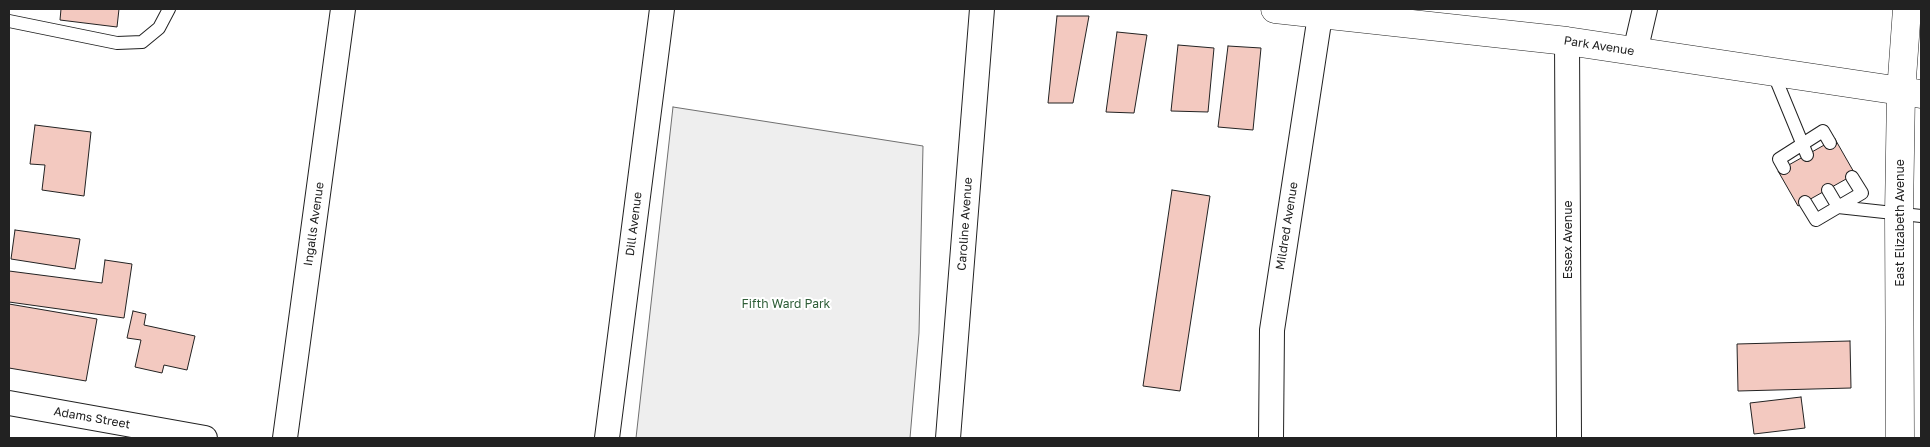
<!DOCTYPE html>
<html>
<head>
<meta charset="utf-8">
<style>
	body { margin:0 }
	#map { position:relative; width:1930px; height:447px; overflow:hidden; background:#fff; font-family:"Golos Text",sans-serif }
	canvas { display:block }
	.frame { position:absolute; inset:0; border:10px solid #222; pointer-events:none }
</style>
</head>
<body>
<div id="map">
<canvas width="1930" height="447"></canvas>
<div class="frame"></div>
</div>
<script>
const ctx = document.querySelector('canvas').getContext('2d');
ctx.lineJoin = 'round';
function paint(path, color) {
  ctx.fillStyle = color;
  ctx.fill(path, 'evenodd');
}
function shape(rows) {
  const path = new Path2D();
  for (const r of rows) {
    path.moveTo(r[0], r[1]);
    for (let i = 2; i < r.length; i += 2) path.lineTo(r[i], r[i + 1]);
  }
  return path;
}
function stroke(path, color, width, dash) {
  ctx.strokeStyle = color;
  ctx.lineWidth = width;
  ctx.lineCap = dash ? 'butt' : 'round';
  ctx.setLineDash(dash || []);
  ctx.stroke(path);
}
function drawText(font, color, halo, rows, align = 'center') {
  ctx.font = font + ' "Golos Text",sans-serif';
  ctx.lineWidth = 4;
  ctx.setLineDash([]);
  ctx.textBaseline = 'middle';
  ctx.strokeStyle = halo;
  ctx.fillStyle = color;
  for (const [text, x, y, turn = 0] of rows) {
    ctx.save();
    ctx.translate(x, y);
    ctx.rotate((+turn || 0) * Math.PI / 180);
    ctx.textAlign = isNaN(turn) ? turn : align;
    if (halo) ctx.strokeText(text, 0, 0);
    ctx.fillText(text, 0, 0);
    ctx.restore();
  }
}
const green = shape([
	[673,107,923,146,919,333,910,438,636,438,673,107]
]);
const building = shape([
	[61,9,119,9,117,27,60,20,61,9],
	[1057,16,1089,16,1073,103,1048,103,1057,16],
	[1117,32,1147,35,1134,113,1106,112,1117,32],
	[1178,45,1214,48,1208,112,1171,111,1178,45],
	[1228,46,1261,48,1253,130,1218,127,1228,46],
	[35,125,91,132,84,196,42,190,45,165,30,164,35,125],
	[1835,139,1855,174,1798,206,1778,171,1835,139],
	[1172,190,1210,196,1180,391,1143,386,1172,190],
	[15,230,80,239,75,269,11,259,15,230],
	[105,260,132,264,124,318,9,302,9,271,102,283,105,260],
	[9,304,97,319,86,381,9,368,9,304],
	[133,311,146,314,144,325,195,336,187,370,164,365,162,373,135,367,141,340,127,338,133,311],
	[1850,341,1851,388,1738,391,1737,344,1850,341],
	[1801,397,1805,428,1754,434,1750,403,1801,397]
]);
const lane = shape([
	[9,21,117,43,142,42,159,28,169,9],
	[1772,70,1807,155],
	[1784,168,1779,159,1823,131,1830,143],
	[1828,190,1838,207,1862,193,1852,177],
	[1805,202,1816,220,1838,207,1921,216]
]);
const street = shape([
	[1567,41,1569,438],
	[1635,52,1645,9],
	[9,403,205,438],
	[285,438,343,9],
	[607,438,662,9],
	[948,438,982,9],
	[1271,438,1272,330,1321,9]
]);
const secondary = shape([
	[1275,9,1567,41,1921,94],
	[1900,438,1899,213,1901,92,1907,9]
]);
const streetNames = [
	["Park Avenue",1599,46,9],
	["East Elizabeth Avenue",1900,223,-90],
	["Ingalls Avenue",314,224,-82],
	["Dill Avenue",634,224,-83],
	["Caroline Avenue",965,224,-86],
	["Mildred Avenue",1287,226,-81],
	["Essex Avenue",1568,240,-90],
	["Adams Street",92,418,10]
];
const parkNames = [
	["Fifth Ward Park",786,304]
];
paint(green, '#eee');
stroke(green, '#6f6f6f', 1);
paint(building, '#f3c9c0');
stroke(building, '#222', 1);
stroke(lane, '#222', 14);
stroke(street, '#222', 26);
stroke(secondary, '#222', 29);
stroke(lane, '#fff', 12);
stroke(street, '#fff', 24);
stroke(secondary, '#fff', 28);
drawText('12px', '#222', '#fff', streetNames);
drawText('12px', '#2f5e38', '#fff', parkNames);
</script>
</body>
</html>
